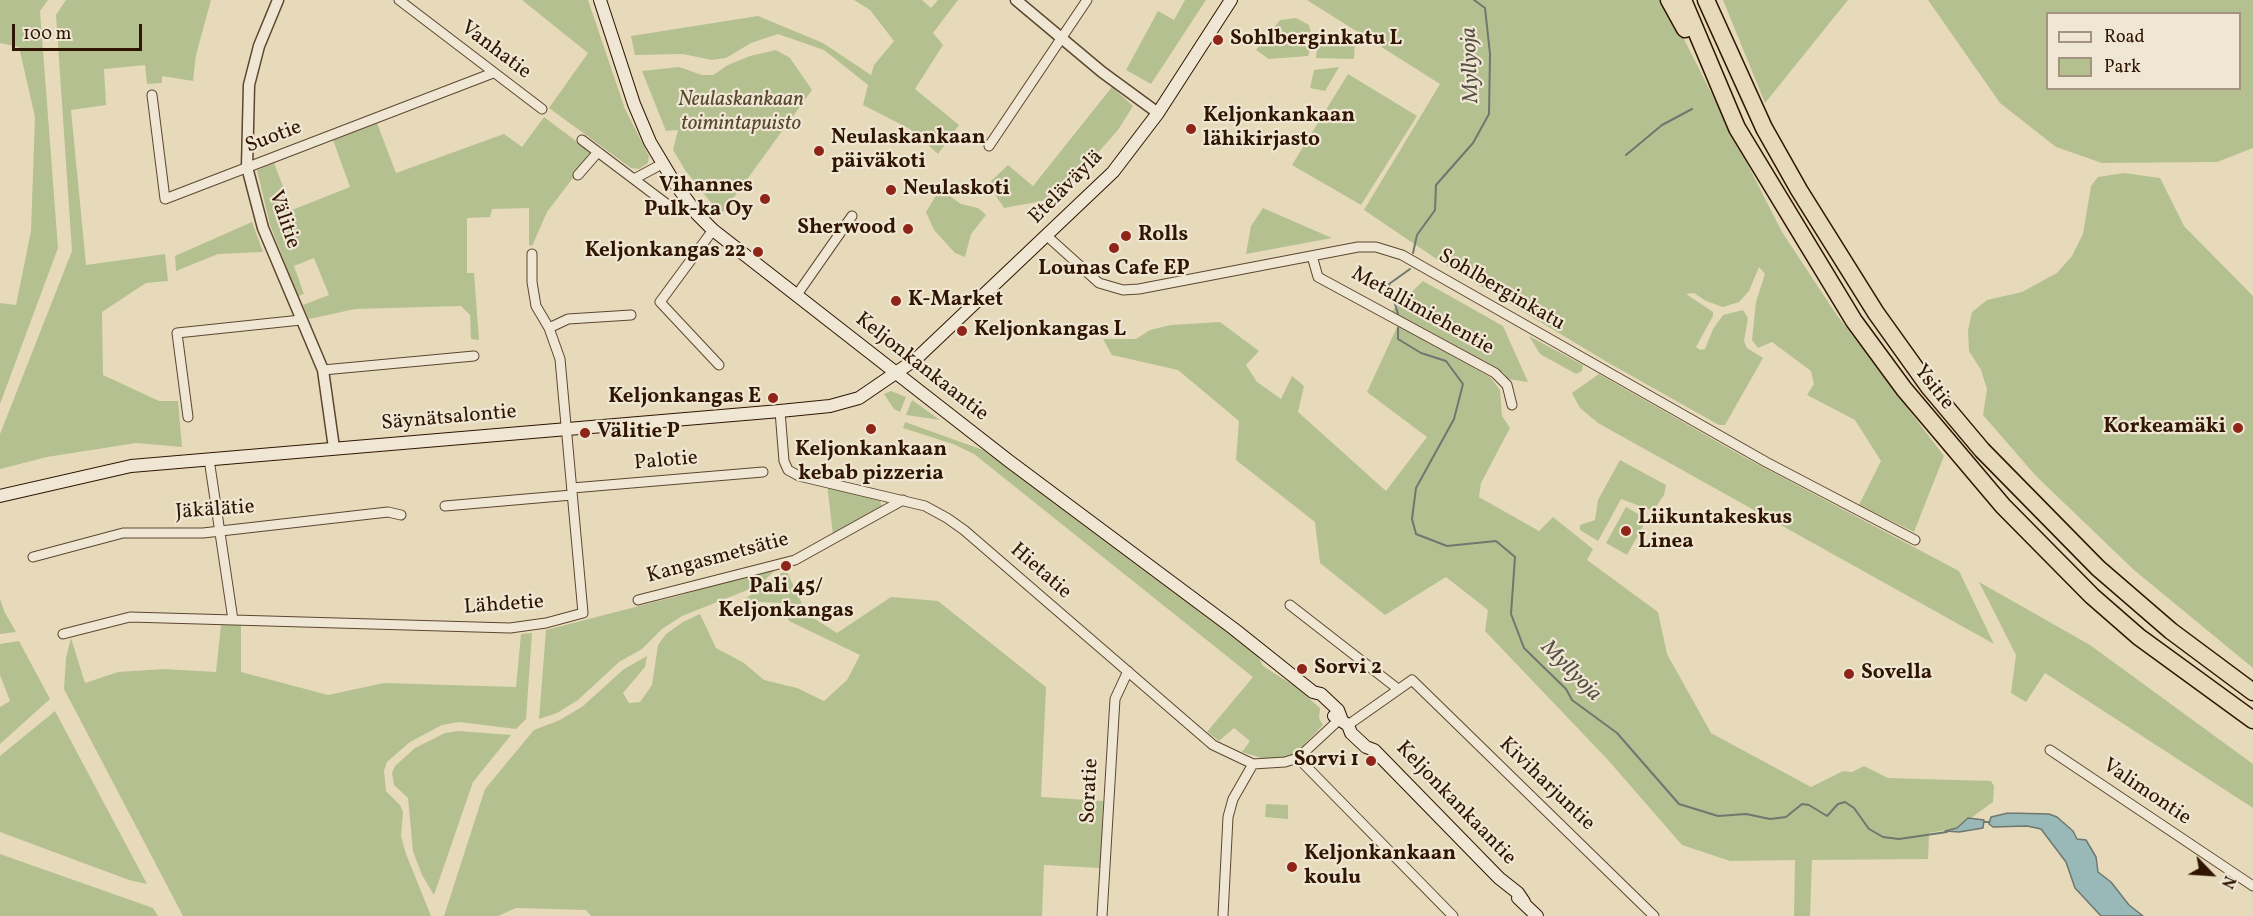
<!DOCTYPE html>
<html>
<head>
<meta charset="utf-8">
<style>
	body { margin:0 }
	#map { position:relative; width:2253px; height:916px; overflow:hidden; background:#e6dabb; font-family:Vollkorn,serif }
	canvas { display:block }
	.legend { position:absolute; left:2046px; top:12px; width:195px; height:78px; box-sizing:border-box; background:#efe7d3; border:2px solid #a3937f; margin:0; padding:8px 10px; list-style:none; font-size:18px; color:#301502 }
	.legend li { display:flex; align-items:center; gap:12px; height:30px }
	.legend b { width:30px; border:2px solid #a3937f }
	.north { position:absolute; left:2181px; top:844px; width:60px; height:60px; -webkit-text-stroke:4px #efe7d3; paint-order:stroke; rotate:115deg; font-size:16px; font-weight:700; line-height:24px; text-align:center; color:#301502 }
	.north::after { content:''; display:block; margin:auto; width:21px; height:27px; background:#301502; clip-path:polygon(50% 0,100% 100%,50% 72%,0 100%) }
	.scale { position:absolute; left:12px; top:24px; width:130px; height:27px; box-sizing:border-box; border:3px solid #301502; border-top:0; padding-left:8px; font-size:18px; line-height:21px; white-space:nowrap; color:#301502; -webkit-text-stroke:4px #efe7d3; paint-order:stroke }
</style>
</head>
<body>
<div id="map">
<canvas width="2253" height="916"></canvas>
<ul class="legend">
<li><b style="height:8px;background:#efe7d3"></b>Road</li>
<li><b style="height:16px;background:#b5c090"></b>Park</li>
</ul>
<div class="north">N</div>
<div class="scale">100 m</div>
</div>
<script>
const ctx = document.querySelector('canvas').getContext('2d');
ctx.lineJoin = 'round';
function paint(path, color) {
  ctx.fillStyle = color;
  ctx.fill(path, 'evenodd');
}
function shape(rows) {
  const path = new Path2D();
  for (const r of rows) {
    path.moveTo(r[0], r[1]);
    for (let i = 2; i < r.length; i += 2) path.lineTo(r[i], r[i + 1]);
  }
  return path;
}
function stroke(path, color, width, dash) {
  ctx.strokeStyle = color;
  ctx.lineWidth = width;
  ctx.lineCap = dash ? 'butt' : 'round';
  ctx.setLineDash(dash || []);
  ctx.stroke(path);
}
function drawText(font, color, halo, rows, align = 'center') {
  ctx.font = font + ' Vollkorn,serif';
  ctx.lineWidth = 4.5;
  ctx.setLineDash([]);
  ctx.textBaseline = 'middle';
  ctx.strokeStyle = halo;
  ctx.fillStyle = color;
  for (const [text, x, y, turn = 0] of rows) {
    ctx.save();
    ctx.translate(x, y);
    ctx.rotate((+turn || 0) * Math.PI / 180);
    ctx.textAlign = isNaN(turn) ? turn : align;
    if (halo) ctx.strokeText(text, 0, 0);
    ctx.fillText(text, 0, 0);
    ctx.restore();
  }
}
const green = shape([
	[0,0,48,0,40,11,58,248,0,404,0,303,16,305,31,231,35,117,19,47,0,43],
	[66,0,211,0,196,55,193,81,162,76,162,83,147,84,145,65,104,69,106,105,71,110,86,265,165,254,168,281,146,283,102,312,103,375,159,401,178,401,182,447,136,443,47,457,0,469,0,434,72,251,56,15],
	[522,0,588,0,625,109,649,156,648,163,639,169,631,168,549,108,588,53],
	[854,0,922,0,931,8,938,0,958,0,933,33,943,45,915,89,959,125,938,154,910,129,863,105,868,85,824,50,778,34,751,43,726,58,712,60,683,54,635,55,631,36,758,16,823,43,871,75,874,65,894,41,870,10],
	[1185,0,1206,0,1151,84,1126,70,1158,11,1174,20],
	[1307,0,1664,0,1782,232,1836,314,1944,456,1914,532,1859,505,1881,461,1855,420,1807,395,1814,384,1811,371,1772,342,1758,348,1752,340,1756,302,1765,274,1759,267,1749,291,1739,302,1723,307,1706,301,1694,293,1686,294,1713,312,1713,316,1696,347,1700,350,1705,349,1713,329,1723,315,1743,310,1748,318,1744,341,1747,348,1763,358,1725,425,1719,425,1607,362,1444,264,1364,210,1440,84],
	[1723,0,1848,0,1765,103],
	[1928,0,2253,0,2253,148,2217,162,2102,163,2056,147,2000,103],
	[2048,14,2240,14,2240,88,2048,88],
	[1296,18,1309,25,1313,42,1308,56,1269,59,1256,50,1280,20],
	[1329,34,1355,39,1354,59,1316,58,1318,43,1325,41],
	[776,50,790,58,812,90,721,215,685,170,673,150,678,130,666,131,642,71,679,67,702,75,713,75,728,65,750,56],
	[1339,67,1325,91,1310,88,1314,70],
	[1348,74,1417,116,1361,205,1292,165],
	[1112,87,1133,106,1118,130,1063,192,1042,201,1004,208,988,184,1008,165,1033,186],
	[544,117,592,153,547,212,532,246,529,245,529,208,492,209,490,217,467,218,467,273,474,273,479,340,471,339,470,315,461,306,355,309,309,319,303,305,329,295,314,258,294,266,304,294,298,296,270,225,257,170,274,163,292,210,350,187,333,140,377,123,396,173,504,134,522,147],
	[2124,173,2160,178,2184,226,2253,296,2253,668,2134,570,2036,476,1983,415,1987,389,1981,370,1969,351,1968,330,1972,312,1987,300,2022,292,2057,273,2072,256,2083,234,2091,186,2098,177],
	[940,189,961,204,978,208,986,215,971,234,965,257,955,253,934,230,926,212],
	[1263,208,1332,238,1246,254,1251,226],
	[252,222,263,252,218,254,176,271,175,256],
	[1423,281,1503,326,1528,382,1508,379,1504,373,1390,313],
	[1220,322,1259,351,1246,365,1257,382,1281,399,1292,376,1304,386,1298,412,1386,491,1427,437,1367,392,1398,325,1490,377,1500,390,1502,416,1510,428,1481,483,1479,497,1539,531,1553,517,1593,549,1587,560,1658,612,1667,654,1711,733,1811,787,1843,771,1852,772,1864,766,1888,778,1991,781,1994,786,1993,802,1957,828,1929,833,1928,859,1812,860,1810,916,1794,916,1795,860,1730,861,1682,845,1608,760,1485,631,1488,610,1446,577,1385,615,1320,563,1315,522,1236,460,1239,421,1178,370,1112,355,1103,339,1136,339,1150,330,1171,325],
	[1529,336,1583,365,1582,371,1576,374,1540,354],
	[1599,374,1744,457,1959,571,1994,644,1598,423,1580,408,1572,393],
	[891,391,906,397,900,412,894,409,884,394],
	[912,400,940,420,906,415],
	[905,422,983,450,1257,654,1263,666,1296,687,1320,708,1319,718,1323,725,1294,755,1268,760,1242,752,1250,741,1234,728,1219,741,1207,732,1253,677,974,454,953,444,903,428],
	[1620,460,1666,485,1664,495,1653,511,1621,499,1598,541,1580,530,1580,525,1595,520,1598,500],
	[827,484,879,496,882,507,833,535],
	[1626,507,1647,519,1627,555,1606,543],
	[779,566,760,585,682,616,662,629,642,649,619,662,578,700,557,713,539,719,546,630,678,596],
	[786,570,807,614,837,633,891,597,938,601,1046,687,1041,797,1103,801,1101,868,1044,865,1042,916,591,916,586,910,516,908,498,916,444,916,485,789,534,730,560,720,583,706,624,669,647,656,645,667,623,693,629,703,640,702,652,685,658,645,666,634,683,622,700,614,716,648,744,663,764,680,797,688,824,701,847,680,860,655,789,621,782,603,742,601],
	[1979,582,2090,645,2253,764,2253,808,2045,673,2026,702,2011,693,2016,655],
	[0,599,5,613,16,632,0,634],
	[221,625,241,625,241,672,328,695,384,683,516,687,521,634,532,633,526,719,516,729,459,722,442,725,410,742,387,762,384,771,386,791,400,805,403,812,401,836,406,854,431,916,183,916,64,689,66,658,71,638,85,683,118,672,164,669,216,672],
	[19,641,50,699,0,744,0,707,10,701,0,675,0,644],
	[55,711,147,884,129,880,0,832,0,756],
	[458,731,511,735,473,782,434,895,422,875,413,851,408,798,394,785,392,773,395,766,415,748,445,733],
	[1266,804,1288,805,1288,819,1265,817],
	[0,854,153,908,158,916,0,916]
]);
const water = shape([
	[2008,813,2049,814,2057,817,2073,831,2077,839,2086,840,2096,857,2098,872,2111,882,2129,905,2143,916,2101,916,2075,888,2066,862,2041,829,2027,826,1993,827,1989,824,1991,817,2008,813],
	[1968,818,1984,820,1983,828,1959,832,1945,831,1957,828,1968,818]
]);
const stream = shape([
	[1626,155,1662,125,1692,109],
	[1413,253,1417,235,1435,210,1436,185,1473,143,1489,114,1490,54,1485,8,1474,0],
	[1398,314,1389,284,1410,269],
	[1398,328,1398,339,1421,353,1446,361,1463,384,1454,419,1416,488,1412,519,1416,534,1447,546,1496,541,1515,557,1511,614,1524,648,1566,689,1572,700,1617,733,1679,804,1718,816,1746,814,1770,819,1786,817,1802,804,1809,805,1827,816,1838,804,1845,802,1854,808,1869,829,1883,837,1899,839,1947,832],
	[1984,822,1989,822]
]);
const minor = shape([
	[399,0,542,109],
	[152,95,165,199,493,73],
	[582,140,676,211],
	[989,146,1087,0],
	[578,175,598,152],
	[634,179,662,164],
	[713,230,660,302,719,365],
	[1047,236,1099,283,1123,290,1139,289,1358,247,1376,247,1402,255,1766,462,1915,540],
	[1312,256,1318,277,1495,373,1507,385,1512,405],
	[796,296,852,216],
	[549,328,568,319,631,315],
	[323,370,474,356],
	[780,411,784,461,788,470,799,476,925,506,947,518,964,530,1213,745,1253,764,1285,762,1298,758,1341,718],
	[188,417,177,333,301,320],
	[209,459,233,620],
	[572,488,763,472],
	[445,506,572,495],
	[33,557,123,533,203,533,388,512,401,515],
	[638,600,795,560,903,500],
	[1290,605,1398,689],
	[63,634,130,617,510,628,546,623,583,613,560,359,549,328,536,306,532,282,532,254],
	[1348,725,1412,680,1654,916],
	[2050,750,2253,886],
	[1298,758,1453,916],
	[1102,916,1115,699,1128,671],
	[1223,916,1228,817,1233,799,1253,764]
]);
const tertiary = shape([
	[278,0,259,46,249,85,247,167,263,228,323,370,334,448],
	[1016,0,1102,72,1158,113]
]);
const secondary = shape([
	[600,0,634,104,650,142,674,182,697,214,713,230,1009,461,1234,629,1313,692,1321,694,1338,710,1341,718],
	[0,496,131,466,780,411,830,406,859,398,916,359,1113,172,1158,113,1231,0],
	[1334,716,1348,725,1351,733,1366,747,1374,750,1499,878,1518,893,1524,902],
	[1518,898,1537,916]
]);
const motorway = shape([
	[1669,0,1685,29],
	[1683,0,1737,128,1854,321,1904,389,2003,506,2092,596,2139,637,2253,720],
	[1706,0,1764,128,1799,190,1876,313,1929,387,1982,450,2098,568,2171,631,2253,692]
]);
const markers = [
	[1218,40,6,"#8f2418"],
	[1191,129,6,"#8f2418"],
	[819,151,6,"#8f2418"],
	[891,190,6,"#8f2418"],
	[765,199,6,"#8f2418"],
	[908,229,6,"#8f2418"],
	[1126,236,6,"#8f2418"],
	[1114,248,6,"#8f2418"],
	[758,252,6,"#8f2418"],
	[896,301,6,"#8f2418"],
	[962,331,6,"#8f2418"],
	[773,398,6,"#8f2418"],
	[2238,428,6,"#8f2418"],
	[871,429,6,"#8f2418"],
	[585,433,6,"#8f2418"],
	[1626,531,6,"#8f2418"],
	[786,566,6,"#8f2418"],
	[1302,669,6,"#8f2418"],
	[1849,674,6,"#8f2418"],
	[1371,761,6,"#8f2418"],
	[1292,867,6,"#8f2418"]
];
const poiNames = [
	["Sohlberginkatu L",1230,40],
	["Keljonkankaan",1203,117],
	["lähikirjasto",1203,141],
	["Neulaskankaan",831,139],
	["päiväkoti",831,163],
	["Vihannes",753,187,"right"],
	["Pulk-ka Oy",753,211,"right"],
	["Neulaskoti",903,190],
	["Sherwood",896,229,"right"],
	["Rolls",1138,236],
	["Keljonkangas 22",746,252,"right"],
	["Lounas Cafe EP",1114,270,"center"],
	["K-Market",908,301],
	["Keljonkangas L",974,331],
	["Keljonkangas E",761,398,"right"],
	["Korkeamäki",2226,428,"right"],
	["Välitie P",597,433],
	["Keljonkankaan",871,451,"center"],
	["kebab pizzeria",871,475,"center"],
	["Liikuntakeskus",1638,519],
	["Linea",1638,543],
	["Pali 45/",786,588,"center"],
	["Keljonkangas",786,612,"center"],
	["Sorvi 2",1314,669],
	["Sovella",1861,674],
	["Sorvi 1",1359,761,"right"],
	["Keljonkankaan",1304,855],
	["koulu",1304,879]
];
const streetNames = [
	["Vanhatie",495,51,37],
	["Suotie",274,138,-21],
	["Eteläväylä",1067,188,-45],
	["Välitie",283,220,71],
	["Sohlberginkatu",1501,291,30],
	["Metallimiehentie",1422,312,29],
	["Keljonkankaantie",921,368,38],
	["Ysitie",1933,388,52],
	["Säynätsalontie",449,419,-5],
	["Palotie",666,462,-5],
	["Jäkälätie",215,511,-4],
	["Kangasmetsätie",718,559,-15],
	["Hietatie",1040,572,41],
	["Lähdetie",504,606,-4],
	["Kiviharjuntie",1546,785,44],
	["Soratie",1091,791,-87],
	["Valimontie",2146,793,34],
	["Keljonkankaantie",1455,804,46]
];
const parkNames = [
	["Neulaskankaan",741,101],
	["toimintapuisto",741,125]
];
const waterNames = [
	["Myllyoja",1472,65,-92],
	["Myllyoja",1570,672,45]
];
paint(green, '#b5c090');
paint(water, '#99b9b8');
stroke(water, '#6f776f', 1.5);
stroke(stream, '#6f776f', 2);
stroke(minor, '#5e4630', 11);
stroke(tertiary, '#5e4630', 13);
stroke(secondary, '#301502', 14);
stroke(motorway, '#301502', 19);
stroke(minor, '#efe7d3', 9);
stroke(tertiary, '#efe7d3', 10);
stroke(secondary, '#efe7d3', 12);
stroke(motorway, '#e6dabb', 16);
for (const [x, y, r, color] of markers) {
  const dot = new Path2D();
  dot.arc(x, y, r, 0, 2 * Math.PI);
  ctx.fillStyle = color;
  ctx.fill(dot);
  stroke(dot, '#efe7d3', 2);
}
drawText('bold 21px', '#301502', '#efe7d3', poiNames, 'left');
drawText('21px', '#301502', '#efe7d3', streetNames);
drawText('italic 21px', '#58482d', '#efe7d3', parkNames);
drawText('italic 22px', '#554e42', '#efe7d3', waterNames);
</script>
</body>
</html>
